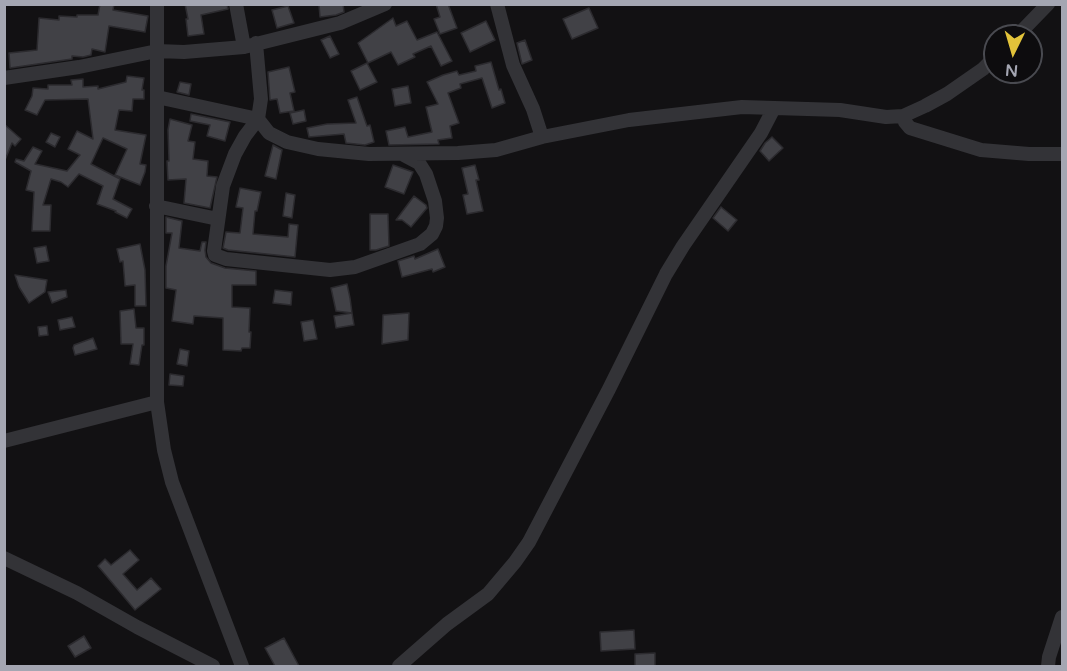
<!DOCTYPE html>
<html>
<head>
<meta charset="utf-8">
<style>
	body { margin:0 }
	#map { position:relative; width:1067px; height:671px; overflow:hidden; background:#121113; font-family:"Varela Round",sans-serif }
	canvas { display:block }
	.frame { position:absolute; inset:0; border:6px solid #a4a6b2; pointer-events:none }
	.north { position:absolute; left:983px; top:24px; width:60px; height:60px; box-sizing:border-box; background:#0d0c0e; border:2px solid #494a50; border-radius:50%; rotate:185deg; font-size:16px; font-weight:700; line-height:24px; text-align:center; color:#a4a6b2 }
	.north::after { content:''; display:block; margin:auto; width:21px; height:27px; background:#e2c33a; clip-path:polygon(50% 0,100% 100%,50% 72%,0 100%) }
</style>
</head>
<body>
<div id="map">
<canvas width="1067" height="671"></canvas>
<div class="frame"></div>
<div class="north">N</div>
</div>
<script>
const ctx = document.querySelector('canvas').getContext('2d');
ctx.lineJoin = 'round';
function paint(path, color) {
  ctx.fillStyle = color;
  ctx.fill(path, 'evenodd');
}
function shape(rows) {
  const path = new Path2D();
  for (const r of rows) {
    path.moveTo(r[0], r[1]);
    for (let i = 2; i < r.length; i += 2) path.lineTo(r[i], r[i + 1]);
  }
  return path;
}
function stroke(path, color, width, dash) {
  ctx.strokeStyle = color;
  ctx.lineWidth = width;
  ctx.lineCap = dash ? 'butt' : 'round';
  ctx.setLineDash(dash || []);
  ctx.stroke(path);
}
const building = shape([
	[100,4,114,4,113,10,148,16,145,32,109,26,105,52,92,49,91,55,83,57,72,56,72,59,10,68,9,53,37,50,39,18,59,20,59,16,77,17,77,15,98,15,100,4],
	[185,4,227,4,228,9,201,15,204,34,188,36,186,19,188,19,185,4],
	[326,4,343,4,344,12,336,15,320,17,319,5,326,4],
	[436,4,448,4,457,28,440,34,434,19,440,17,436,4],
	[288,6,294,23,277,28,272,10,288,6],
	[589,8,598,28,572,39,563,19,589,8],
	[393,18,396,26,407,21,417,40,437,32,452,61,441,66,431,46,413,54,415,57,398,65,391,52,368,63,358,43,393,18],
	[486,21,495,40,470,52,461,33,486,21],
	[330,36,339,54,330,58,321,40,330,36],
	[525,40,532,60,522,64,517,43,525,40],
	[491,62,499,90,501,89,505,103,492,108,482,78,460,84,461,88,448,93,459,123,450,126,452,138,438,140,439,144,389,145,386,131,405,127,408,137,432,132,426,107,438,104,427,82,443,75,457,71,459,75,476,71,475,66,491,62],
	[367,63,377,82,360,90,351,71,367,63],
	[289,67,295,92,290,93,294,111,280,113,277,99,270,100,268,72,289,67],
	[127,76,144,78,142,90,144,90,144,99,133,99,132,111,119,110,115,130,146,135,140,164,146,165,145,172,140,185,115,175,127,149,103,138,91,164,120,179,113,199,132,209,127,218,115,212,116,211,97,204,103,186,79,174,68,187,61,182,51,179,43,205,51,205,50,231,32,231,34,192,26,190,31,171,15,162,16,159,24,161,33,147,42,151,35,164,67,171,80,155,68,149,77,131,93,139,88,99,45,100,37,115,25,110,32,96,33,88,48,89,48,85,72,85,71,80,83,79,83,87,98,86,98,89,126,82,127,76],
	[180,82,191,84,189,95,177,92,180,82],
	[408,86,411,103,395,106,392,89,408,86],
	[357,97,367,126,370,125,374,142,365,145,346,143,344,134,309,137,307,128,327,124,356,123,348,100,357,97],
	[304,110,306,121,293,124,290,113,304,110],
	[191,114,230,122,225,141,207,136,210,125,190,121,191,114],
	[170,119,192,125,188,141,195,142,193,159,208,161,207,176,217,177,210,208,184,203,186,179,168,180,167,161,169,161,168,130,170,119],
	[4,124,21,139,15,146,12,143,5,160,4,124],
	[51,133,60,137,55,147,46,142,51,133],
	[772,137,783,148,769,161,760,151,765,143,772,137],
	[273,145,282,150,276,179,265,176,273,145],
	[393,165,413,172,404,194,385,187,393,165],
	[475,165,479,180,476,180,483,211,467,214,463,195,468,194,462,168,475,165],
	[240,188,261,192,257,211,255,211,253,234,288,237,289,224,298,225,295,257,228,250,223,248,226,232,240,233,243,208,236,207,240,188],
	[286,193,295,195,292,218,283,216,286,193],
	[414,196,426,205,427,208,411,227,402,220,396,220,414,196],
	[721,207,737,220,728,231,713,218,721,207],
	[370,214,388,214,389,246,376,250,370,250,370,214],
	[166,217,182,221,179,248,200,251,202,242,206,242,205,250,206,257,211,263,225,268,256,271,256,285,232,285,232,307,250,308,249,332,251,332,250,348,242,348,241,351,223,350,223,318,194,316,193,324,172,321,176,290,166,288,166,266,172,233,166,233,166,217],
	[140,244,145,270,146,306,135,306,135,285,125,286,123,261,120,262,117,249,140,244],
	[46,246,49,261,37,263,34,248,46,246],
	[438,249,445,267,433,272,432,269,402,277,398,261,414,256,415,259,438,249],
	[15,275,47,280,45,292,29,303,19,287,15,275],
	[347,284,350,298,352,313,336,311,331,288,347,284],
	[66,290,67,297,52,303,48,292,66,290],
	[275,290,292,292,291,305,273,303,275,290],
	[134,309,136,328,144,328,144,345,142,345,139,365,130,364,133,344,121,344,120,311,134,309],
	[352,313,354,325,336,328,334,316,352,313],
	[409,313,408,340,382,344,383,315,409,313],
	[72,317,75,327,60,330,58,320,72,317],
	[313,320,317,339,304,341,301,322,313,320],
	[47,326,48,335,39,336,38,327,47,326],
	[93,338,97,349,75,355,73,348,74,345,93,338],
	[180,349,189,351,187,366,177,364,180,349],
	[170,374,184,376,183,386,169,385,170,374],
	[130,550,139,560,123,574,137,590,151,578,161,589,135,610,98,566,105,559,111,565,130,550],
	[634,630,635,649,601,651,600,632,634,630],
	[84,636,91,648,75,657,68,646,84,636],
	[284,638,299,666,275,666,265,648,284,638],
	[655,653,655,666,635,666,635,654,655,653]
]);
const street = shape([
	[157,4,157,402,164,450,172,482,242,666],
	[236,4,244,47],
	[497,4,513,65,533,109,542,137],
	[1017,36,1048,4],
	[256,43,261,99,258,119,245,136,235,154,223,186,214,251,215,255,226,259,330,270,355,267,420,244,432,234,436,226,437,218,435,201,426,174,419,163,404,155],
	[4,78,79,67,157,51,184,52,244,47,340,23,385,4],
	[157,97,258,119,269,133,287,142,318,149,369,154,458,153,496,150,542,137,629,120,742,107,840,110,886,117,903,116,925,106,947,94,983,69,995,57],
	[903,116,905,122,910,128,981,150,1029,154,1062,154],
	[156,206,218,219],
	[4,441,157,402],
	[4,558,77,593,137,627,213,666],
	[399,666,447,624,488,594,515,562,529,542,609,389,666,274,683,246,761,133,774,108],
	[1048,666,1049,657,1062,617]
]);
paint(building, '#414146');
stroke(building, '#2c2b2f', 1.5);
stroke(street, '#333337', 14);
</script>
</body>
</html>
